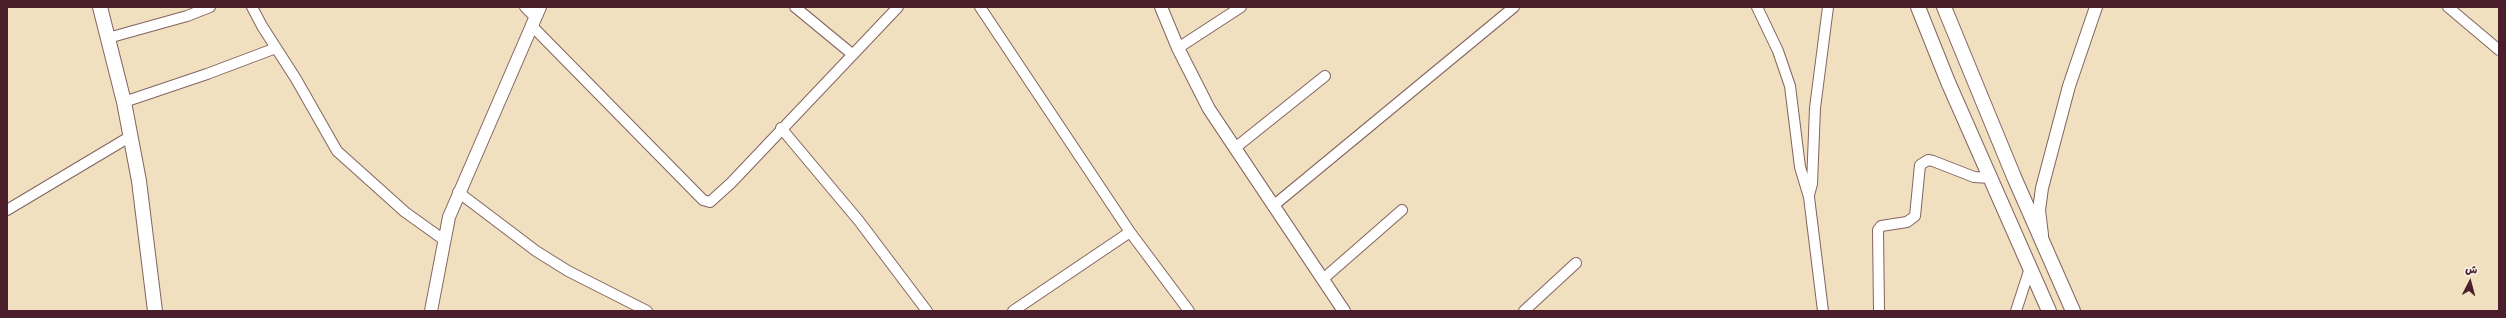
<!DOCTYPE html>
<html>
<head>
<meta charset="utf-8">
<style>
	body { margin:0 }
	#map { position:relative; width:2506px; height:318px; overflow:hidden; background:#f0e0c0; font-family:"Balsamiq Sans","Playpen Sans Arabic",sans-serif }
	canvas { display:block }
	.frame { position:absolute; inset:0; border:8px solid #4a1f2b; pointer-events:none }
	.north { position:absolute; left:2450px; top:262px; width:40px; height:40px; -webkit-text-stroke:3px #fbf7ec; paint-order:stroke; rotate:6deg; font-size:11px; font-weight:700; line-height:16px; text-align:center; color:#4a1f2b }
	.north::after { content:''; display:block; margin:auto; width:14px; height:18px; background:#4a1f2b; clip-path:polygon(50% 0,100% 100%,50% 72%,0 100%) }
</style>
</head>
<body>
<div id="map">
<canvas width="2506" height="318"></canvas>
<div class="frame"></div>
<div class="north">ش</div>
</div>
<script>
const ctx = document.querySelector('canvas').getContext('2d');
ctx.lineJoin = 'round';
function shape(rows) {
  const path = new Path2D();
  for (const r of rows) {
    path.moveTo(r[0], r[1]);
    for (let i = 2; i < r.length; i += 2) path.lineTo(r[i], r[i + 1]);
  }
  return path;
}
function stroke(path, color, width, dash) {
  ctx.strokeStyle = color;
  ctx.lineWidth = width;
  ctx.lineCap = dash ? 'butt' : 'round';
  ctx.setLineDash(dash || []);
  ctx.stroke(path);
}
const minor = shape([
	[252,7,262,26,296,79,337,151,405,212,444,240],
	[525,7,535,17],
	[795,7,852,54],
	[980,7,1130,232,1189,311],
	[1757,7,1778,51,1790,86,1800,167,1809,197,1823,311],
	[2448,7,2499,50],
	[531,25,703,200,710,202,731,183,898,7],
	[108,38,187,16,210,7],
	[1178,48,1241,7],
	[124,102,207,74,276,48],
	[781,128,859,221,927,311],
	[1235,148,1325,76],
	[458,192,536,251,568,271,647,311],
	[1809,195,1812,184,1815,108,1828,7],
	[1273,206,1514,7],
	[7,210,131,136],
	[1323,279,1402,210],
	[1013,311,1130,232],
	[1524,311,1576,263],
	[1879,311,1878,230,1881,226,1907,222,1915,216,1920,165,1928,160,1933,161,1974,177,1991,178],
	[2016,311,2030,268]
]);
const tertiary = shape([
	[1161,7,1178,48,1209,109,1344,311],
	[2042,235,2039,210,2042,188,2069,86,2096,7],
	[431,311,449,217,540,7]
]);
const secondary = shape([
	[100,7,124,102,139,181,155,311],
	[1918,7,1948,82,2049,311],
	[1944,7,2014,177,2073,311]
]);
stroke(minor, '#84635f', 12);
stroke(tertiary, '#84635f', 14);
stroke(secondary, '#84635f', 16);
stroke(minor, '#fff', 10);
stroke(tertiary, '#fff', 12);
stroke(secondary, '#fff', 14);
</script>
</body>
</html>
